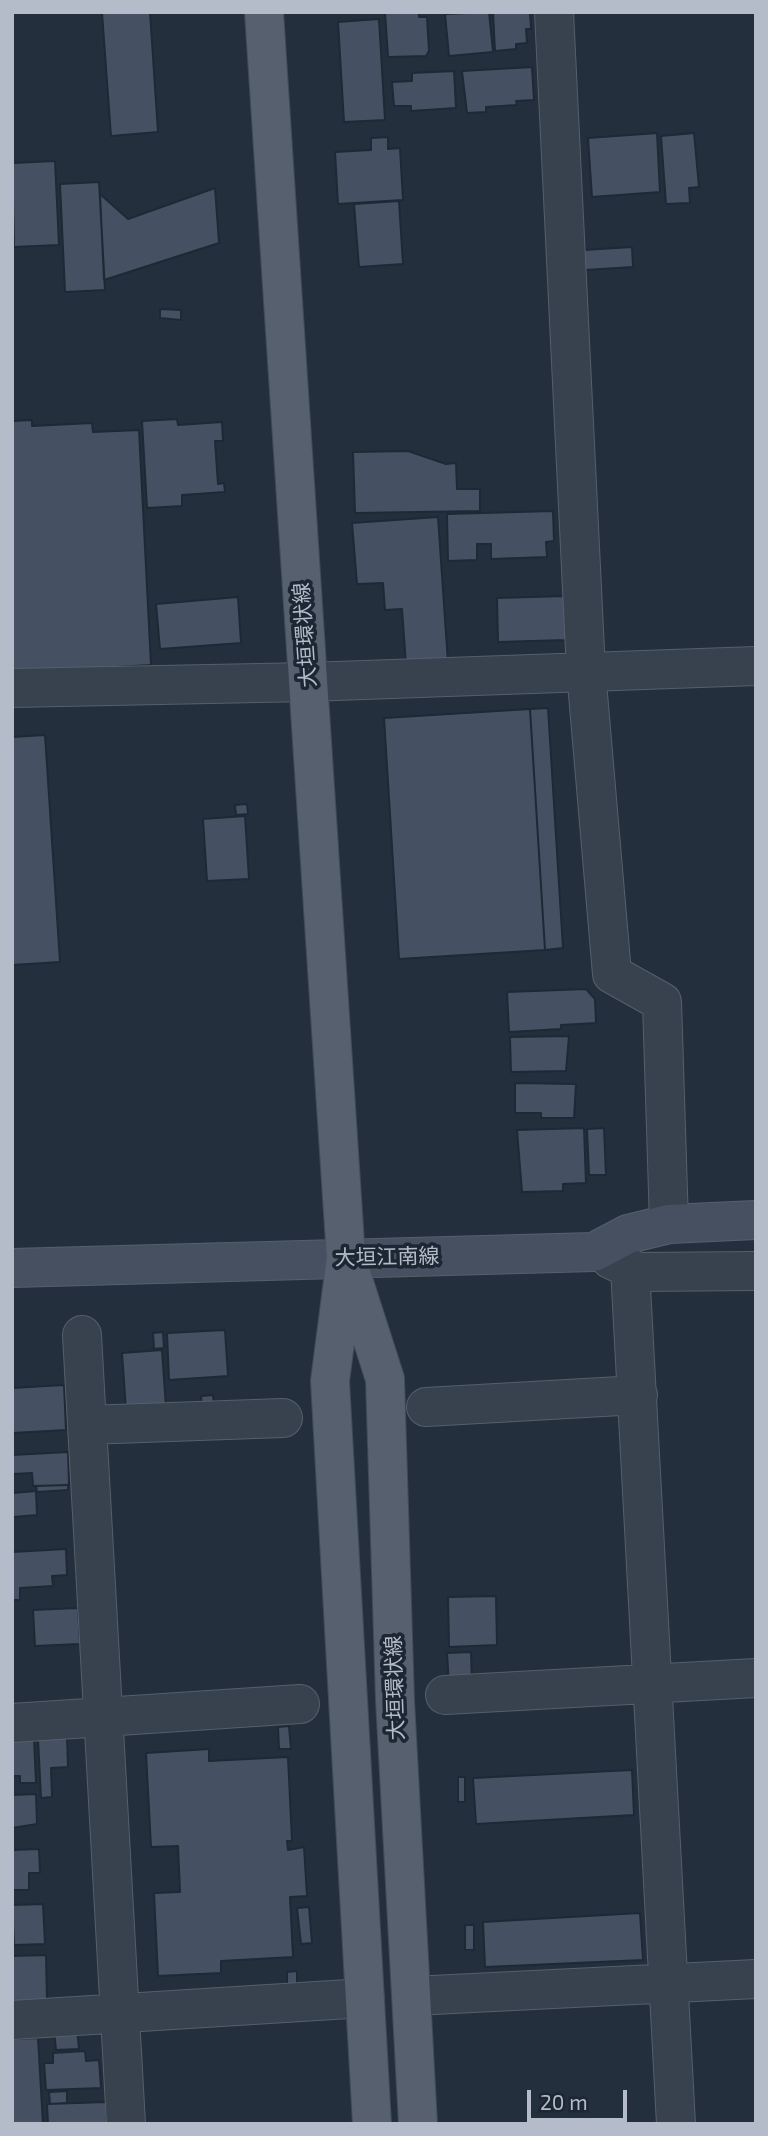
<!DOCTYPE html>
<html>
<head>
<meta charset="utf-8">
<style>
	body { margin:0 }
	#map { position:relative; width:768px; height:2136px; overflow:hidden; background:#242f3e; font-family:"Exo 2",sans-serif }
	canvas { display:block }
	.frame { position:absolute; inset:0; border:14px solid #b4bcc9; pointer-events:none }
	.scale { position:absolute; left:527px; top:2090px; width:100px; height:32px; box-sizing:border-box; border:4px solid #b4bcc9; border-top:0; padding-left:9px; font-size:21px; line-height:24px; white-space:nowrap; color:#b4bcc9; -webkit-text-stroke:5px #1d2633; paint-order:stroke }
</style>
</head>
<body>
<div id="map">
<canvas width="768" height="2136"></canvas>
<div class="frame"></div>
<div class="scale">20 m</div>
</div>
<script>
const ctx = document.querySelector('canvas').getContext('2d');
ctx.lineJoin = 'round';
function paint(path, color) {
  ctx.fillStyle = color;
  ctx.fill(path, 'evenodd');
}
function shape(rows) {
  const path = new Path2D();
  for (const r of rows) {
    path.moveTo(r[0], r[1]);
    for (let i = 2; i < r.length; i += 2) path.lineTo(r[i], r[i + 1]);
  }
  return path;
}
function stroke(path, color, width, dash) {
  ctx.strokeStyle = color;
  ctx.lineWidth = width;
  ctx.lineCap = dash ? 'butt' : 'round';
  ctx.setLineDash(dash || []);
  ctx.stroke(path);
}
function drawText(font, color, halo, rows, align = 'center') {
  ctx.font = font + ' "Exo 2","Noto Sans JP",sans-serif';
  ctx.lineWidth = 7;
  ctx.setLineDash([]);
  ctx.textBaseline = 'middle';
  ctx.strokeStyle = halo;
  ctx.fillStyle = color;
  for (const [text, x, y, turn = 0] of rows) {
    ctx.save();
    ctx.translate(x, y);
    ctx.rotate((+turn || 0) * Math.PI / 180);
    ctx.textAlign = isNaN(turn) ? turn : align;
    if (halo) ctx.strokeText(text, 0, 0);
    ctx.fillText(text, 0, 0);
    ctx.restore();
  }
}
const building = shape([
	[150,12,158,132,111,136,102,13,150,12],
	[385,12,419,12,419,17,427,17,429,51,426,56,388,57,385,12],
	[489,12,493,52,449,56,445,14,489,12],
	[493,12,530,12,531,29,526,29,527,43,516,44,516,49,495,51,493,12],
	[379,19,385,120,344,122,338,22,379,19],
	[532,67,534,100,516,101,517,105,486,107,486,112,467,113,462,71,532,67],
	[454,71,456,108,411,111,411,106,394,106,392,82,412,81,412,73,454,71],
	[657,133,660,192,592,197,588,138,657,133],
	[694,133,699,187,689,188,690,203,666,204,661,136,694,133],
	[388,137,388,149,400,148,403,200,338,204,335,152,371,150,371,138,388,137],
	[55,161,59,245,14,247,12,163,55,161],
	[99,182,105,290,65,292,60,184,99,182],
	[215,188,219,243,104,280,100,194,128,219,215,188],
	[399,201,403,264,359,267,354,204,399,201],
	[632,247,633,267,585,270,584,250,632,247],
	[160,309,181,310,181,320,160,318,160,309],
	[177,419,178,425,222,422,223,441,215,441,218,484,224,483,225,492,182,495,182,506,147,508,142,421,177,419],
	[32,420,32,426,92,423,93,432,139,430,151,665,12,673,12,421,32,420],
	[408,451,446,464,456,463,457,489,480,489,480,511,355,513,353,452,408,451],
	[553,511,554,541,546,542,547,557,491,559,491,544,477,544,477,560,448,561,447,514,553,511],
	[438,517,448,663,406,665,402,609,385,610,383,583,357,584,352,523,438,517],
	[566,596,567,640,498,642,497,598,566,596],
	[238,597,241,643,160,649,156,604,238,597],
	[548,708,563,948,545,950,530,709,548,708],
	[530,709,545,950,399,959,384,718,530,709],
	[45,735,60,962,12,965,12,737,45,735],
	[247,804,248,814,236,815,235,805,247,804],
	[245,816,249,879,207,881,203,819,245,816],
	[586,989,595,999,596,1023,561,1025,561,1029,509,1032,507,992,586,989],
	[569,1036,566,1071,511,1072,510,1037,569,1036],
	[515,1083,576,1084,574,1118,541,1118,541,1113,515,1113,515,1083],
	[584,1128,586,1183,563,1184,563,1191,522,1192,517,1130,584,1128],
	[604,1128,606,1175,589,1175,587,1129,604,1128],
	[225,1330,228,1376,169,1380,167,1333,225,1330],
	[163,1332,164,1348,154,1349,153,1333,163,1332],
	[162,1350,166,1407,126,1410,122,1353,162,1350],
	[64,1385,66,1430,12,1433,12,1388,64,1385],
	[213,1395,214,1407,202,1408,201,1396,213,1395],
	[68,1452,69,1485,33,1486,32,1473,13,1474,12,1455,68,1452],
	[68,1485,68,1490,37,1492,36,1486,68,1485],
	[36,1491,37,1515,13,1517,12,1493,36,1491],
	[66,1549,67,1575,52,1576,53,1586,20,1588,20,1600,12,1600,12,1552,66,1549],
	[496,1596,497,1645,449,1647,448,1597,496,1596],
	[78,1608,80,1644,35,1646,33,1610,78,1608],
	[471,1652,472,1684,449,1685,447,1653,471,1652],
	[289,1726,291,1749,279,1749,278,1727,289,1726],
	[67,1737,68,1767,51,1768,52,1797,41,1798,38,1739,67,1737],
	[34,1738,36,1783,20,1783,20,1776,12,1776,12,1739,34,1738],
	[209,1749,209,1761,288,1757,292,1841,287,1841,288,1850,304,1847,307,1896,290,1897,293,1957,221,1961,221,1973,158,1976,154,1893,180,1892,178,1846,151,1847,146,1753,209,1749],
	[632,1770,634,1815,476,1824,473,1778,632,1770],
	[458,1777,465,1777,465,1802,458,1802,458,1777],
	[36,1794,37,1824,12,1828,12,1795,36,1794],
	[39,1849,40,1873,29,1873,29,1890,12,1890,12,1850,39,1849],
	[43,1904,45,1944,14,1945,12,1905,43,1904],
	[309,1907,312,1943,301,1944,297,1908,309,1907],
	[640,1913,643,1960,485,1967,483,1922,640,1913],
	[465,1925,474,1925,474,1950,465,1950,465,1925],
	[46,1955,47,2001,12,2002,12,1956,46,1955],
	[297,1971,297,1990,287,1990,287,1972,297,1971],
	[77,2028,79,2049,56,2050,54,2030,77,2028],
	[38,2038,43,2124,12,2124,12,2039,38,2038],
	[85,2051,86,2061,99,2060,101,2088,46,2090,44,2063,53,2063,53,2053,85,2051],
	[67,2091,67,2103,50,2104,49,2092,67,2091],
	[106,2102,107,2124,48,2124,47,2104,106,2102]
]);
const minor = shape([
	[554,12,586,671,612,974,662,1002,669,1224],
	[12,688,308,682,756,666],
	[610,1259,638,1272,756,1271],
	[630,1268,676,2124],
	[82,1335,126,2124],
	[426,1407,638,1395],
	[87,1425,283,1418],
	[445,1695,756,1678],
	[12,1723,300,1704],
	[412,1996,756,1979],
	[12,2020,365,1998]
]);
const secondary = shape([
	[12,1268,594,1252,628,1234,669,1224,756,1220]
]);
const primary = shape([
	[264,12,346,1258,330,1381,372,2124],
	[350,1270,385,1379,395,1700,418,2124]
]);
const streetNames = [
	["大垣環状線",305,635,-94],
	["大垣江南線",387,1257,-1],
	["大垣環状線",395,1688,-92]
];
paint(building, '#455162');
stroke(building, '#1f2835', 2);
stroke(minor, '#565f6c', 40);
stroke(secondary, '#565f6c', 40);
stroke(primary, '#414a57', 40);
stroke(minor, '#38414e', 38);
stroke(secondary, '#465061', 38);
stroke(primary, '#56606e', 38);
drawText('21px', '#b4bcc9', '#1d2633', streetNames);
</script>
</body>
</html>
